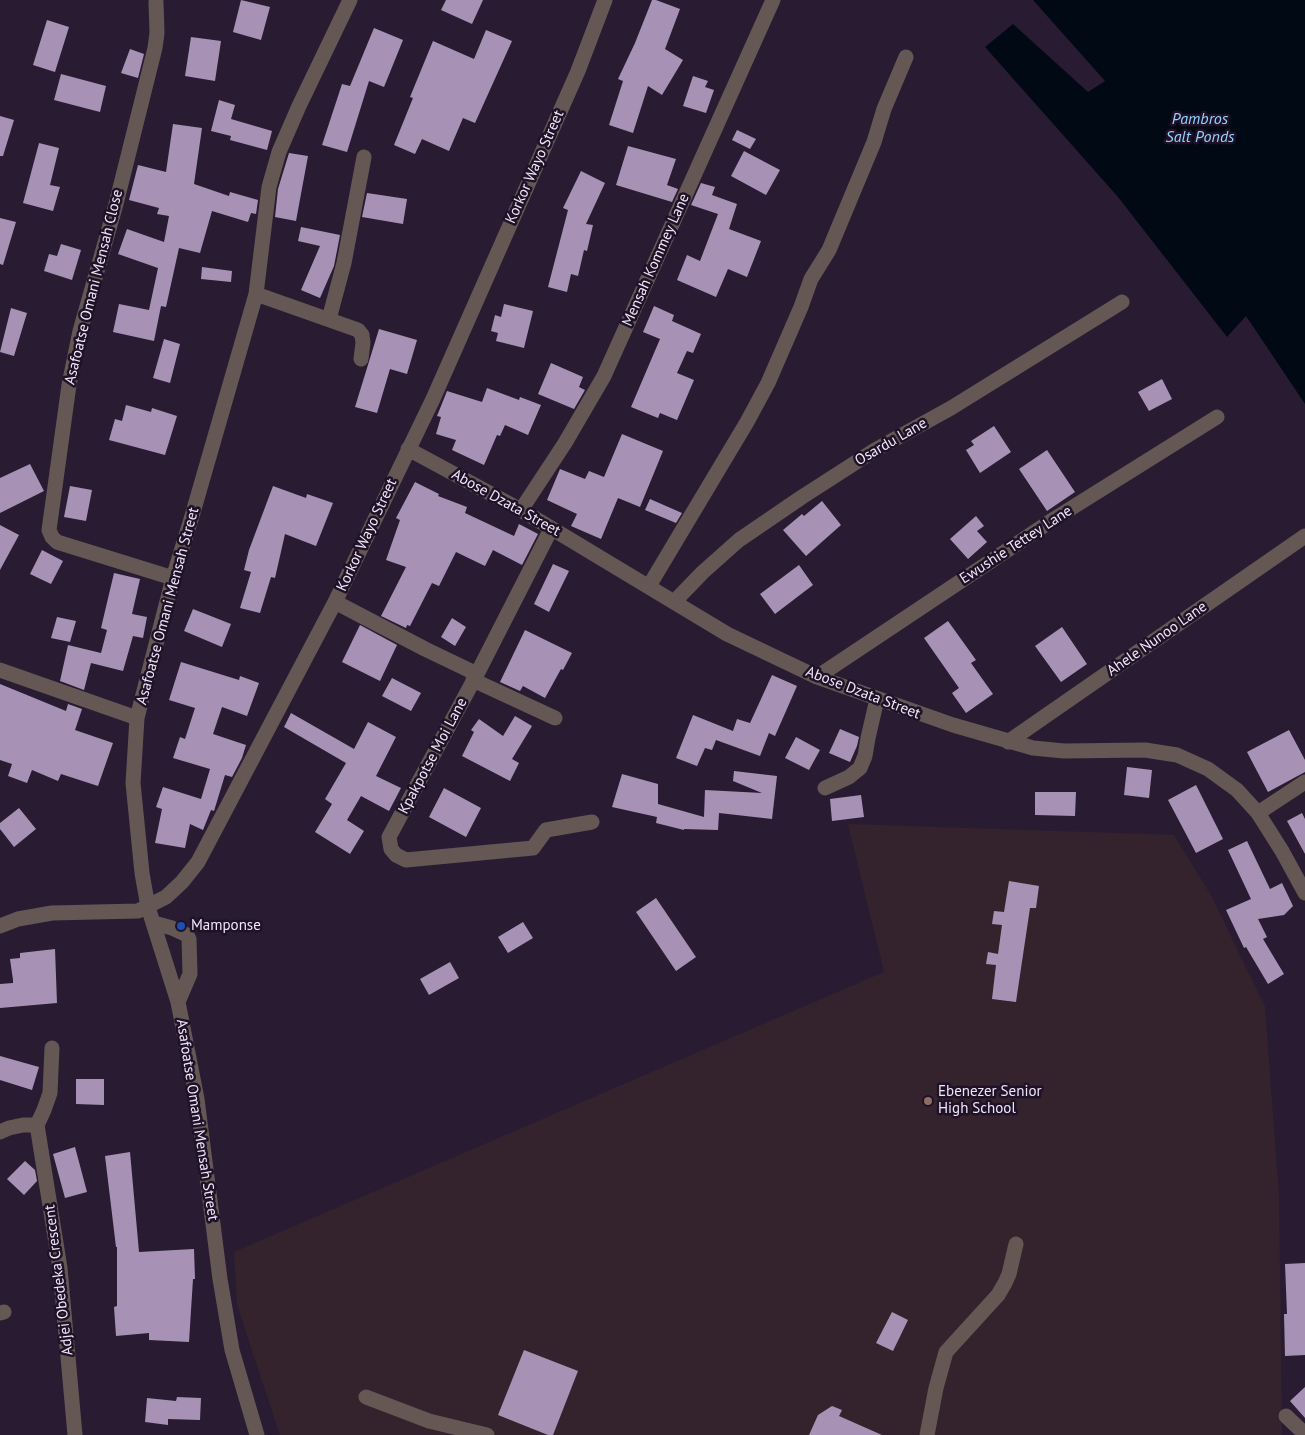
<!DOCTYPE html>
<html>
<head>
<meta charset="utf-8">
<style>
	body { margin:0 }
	canvas { display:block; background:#291b32 }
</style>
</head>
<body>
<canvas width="1305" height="1435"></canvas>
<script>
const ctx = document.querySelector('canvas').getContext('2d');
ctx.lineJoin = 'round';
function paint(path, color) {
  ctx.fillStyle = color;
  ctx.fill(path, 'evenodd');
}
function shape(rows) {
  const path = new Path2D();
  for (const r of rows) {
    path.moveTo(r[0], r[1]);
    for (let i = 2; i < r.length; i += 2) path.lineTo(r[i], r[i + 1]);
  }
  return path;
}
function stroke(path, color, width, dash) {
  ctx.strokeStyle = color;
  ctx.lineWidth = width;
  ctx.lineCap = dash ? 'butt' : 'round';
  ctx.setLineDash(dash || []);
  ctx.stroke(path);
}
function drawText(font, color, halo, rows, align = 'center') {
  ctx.font = font + ' "PT Sans",sans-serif';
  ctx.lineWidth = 5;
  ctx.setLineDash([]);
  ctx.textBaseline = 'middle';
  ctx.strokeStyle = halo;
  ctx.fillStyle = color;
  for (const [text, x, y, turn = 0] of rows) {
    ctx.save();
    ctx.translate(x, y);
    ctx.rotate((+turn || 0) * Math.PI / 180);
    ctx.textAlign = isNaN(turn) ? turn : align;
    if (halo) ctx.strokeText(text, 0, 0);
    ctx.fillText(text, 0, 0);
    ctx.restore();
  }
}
const education = shape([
	[848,824,1174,835,1212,897,1265,1007,1279,1196,1282,1435,280,1435,237,1305,234,1252,884,972]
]);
const water = shape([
	[1033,0,1305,0,1305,404,1246,316,1227,337,1118,197,985,47,1013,24,1088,92,1105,81]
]);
const building = shape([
	[241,0,270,7,261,40,233,32],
	[446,0,483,0,472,24,441,10],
	[652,0,656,0,680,9,665,49,683,60,662,95,648,86,633,133,609,125,623,81,618,79,635,43],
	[47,20,69,27,55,72,33,65],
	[374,28,403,40,384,87,369,81,347,152,322,145,342,84,350,86],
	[486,30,512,41,475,123,463,118,449,151,422,139,415,154,394,145,413,98,410,97,433,41,474,59],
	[191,37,221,41,215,81,185,76],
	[130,49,144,54,138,78,121,73],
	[61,74,106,86,100,112,54,100],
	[693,76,708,81,705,87,714,90,706,113,683,106],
	[219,100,235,105,231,119,272,131,267,150,230,140,231,136,211,131],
	[0,116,14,120,3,156,0,156],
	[173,124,202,128,194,184,229,196,230,192,258,200,256,214,251,213,248,222,212,211,200,253,179,248,166,307,161,306,154,341,113,332,119,304,149,310,158,268,118,254,127,229,164,242,169,216,157,214,159,208,129,200,138,165,166,172],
	[737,130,756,139,750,149,732,140],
	[39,143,59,148,50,185,60,187,53,211,23,203],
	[628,146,676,159,667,185,678,189,672,202,616,185],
	[744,151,780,170,766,195,731,176],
	[289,153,308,156,296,221,275,217,278,189],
	[581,171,605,183,586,224,593,225,587,251,584,250,578,276,571,274,567,292,548,287,568,210,563,208],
	[701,183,715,187,712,195,737,204,729,229,761,241,747,277,728,269,716,297,677,280,687,255,700,261,718,214,691,205],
	[367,193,407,199,403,224,362,217],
	[0,218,16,222,3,265,0,264],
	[301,227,340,235,334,266,320,298,301,290,320,246,298,241],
	[61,244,81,250,72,280,44,271,49,254,57,256],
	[202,267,232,271,231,282,201,279],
	[504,304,533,311,524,348,496,341,498,333,491,331,495,315,501,317],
	[654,306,674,315,672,321,701,334,693,353,687,351,677,373,694,380,677,420,660,413,658,418,631,407,660,339,643,332],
	[11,308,27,313,14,356,0,352],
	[379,329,417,340,407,374,390,369,377,413,355,407],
	[164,339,180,344,170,383,153,378],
	[551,363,583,377,579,387,585,390,574,409,538,394],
	[1162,379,1172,399,1149,411,1138,392],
	[487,388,519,400,520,397,541,405,528,435,505,425,500,436,497,435,484,465,452,450,456,440,436,434,441,417,437,416,447,391,482,402],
	[126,405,151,412,152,408,177,416,165,455,109,440,115,419,122,421],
	[994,426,1011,452,980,473,966,450,974,445,971,441],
	[622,434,663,451,640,507,618,498,601,539,571,526,577,514,547,500,560,469,585,479,589,471,604,477],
	[1047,450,1075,492,1047,511,1019,469],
	[30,464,44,491,0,513,0,478],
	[415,482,439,494,438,496,467,507,465,513,514,536,519,524,538,534,522,565,493,550,485,566,456,552,439,586,432,583,410,626,407,625,406,628,381,616,406,567,386,560,400,520,396,518],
	[70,486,92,490,86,521,64,517],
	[273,486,306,498,307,494,333,503,316,546,285,534,275,578,271,577,260,613,240,608,251,572,244,570,249,550],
	[650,499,682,513,676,523,645,510],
	[822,501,841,525,806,556,783,530,802,514,804,516],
	[976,516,984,526,977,531,987,542,968,559,950,539],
	[0,525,19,535,0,570],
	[42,550,63,561,51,584,30,574],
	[553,564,569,571,549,612,534,604],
	[799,565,813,585,775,614,760,594],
	[114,573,140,579,132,614,147,617,143,638,133,636,123,671,91,663,84,690,60,681,68,645,101,653,107,630,101,628],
	[193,609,231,624,222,647,184,631],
	[57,617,76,621,70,642,51,638],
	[452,618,466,627,455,646,441,637],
	[948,621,976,660,971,663,993,694,966,713,952,693,959,688,924,638],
	[360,625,397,645,380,681,342,662],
	[1062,627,1087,664,1061,682,1035,646],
	[525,630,572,653,563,670,561,669,545,698,523,686,520,691,500,682],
	[181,662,239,680,240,676,259,683,247,716,222,707,213,734,246,745,242,758,232,777,225,775,214,811,211,810,203,830,190,824,185,848,155,843,162,809,156,807,163,787,201,799,210,769,173,758,180,737,185,739,195,708,169,700],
	[772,675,797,686,775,736,769,733,760,756,716,740,712,750,705,748,697,766,676,758,693,715,733,731,737,719,750,723],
	[392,678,421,693,411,711,382,696],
	[0,684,66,711,68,704,82,709,75,730,113,743,98,786,61,774,58,781,32,770,27,783,8,776,12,764,0,760],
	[291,713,354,749,368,722,396,737,376,776,401,788,389,811,361,796,347,820,364,831,350,854,315,832,332,804,325,799,346,763,284,727],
	[515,716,532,726,512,759,519,763,510,781,462,756,474,732,471,730,479,719,503,736],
	[840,729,859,737,857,746,850,762,829,753],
	[1289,730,1305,760,1305,772,1268,792,1247,752],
	[796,737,820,750,809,770,785,758],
	[1127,767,1152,770,1149,798,1124,795],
	[734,771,777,776,772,819,719,813,718,830,684,829,684,830,656,823,657,817,612,807,622,774,658,784,658,804,704,817,705,790,762,793,733,781],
	[1196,785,1223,839,1196,853,1168,800],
	[444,788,481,808,466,837,429,817],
	[1035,792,1076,792,1075,816,1035,815],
	[861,795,864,817,832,821,830,799],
	[19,808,36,829,14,847,0,829,0,823],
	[1302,813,1305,819,1305,854,1287,821],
	[1247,841,1270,889,1282,883,1293,906,1284,915,1258,919,1267,937,1263,939,1284,974,1268,984,1246,947,1244,948,1226,910,1251,899,1228,850],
	[1009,881,1039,886,1036,908,1030,908,1016,1002,992,999,996,965,986,964,988,952,998,954,1002,925,992,924,994,911,1004,912],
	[656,898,696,957,676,971,636,912],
	[523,922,533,938,508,953,498,937],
	[55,949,57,1003,0,1008,0,984,13,983,13,980,10,959,20,958,20,953],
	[450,962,459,978,429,995,420,979],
	[0,1056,39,1067,32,1090,0,1080],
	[76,1079,104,1079,104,1105,76,1104],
	[75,1147,87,1192,65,1198,53,1154],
	[130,1152,139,1252,194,1249,195,1279,193,1279,189,1342,149,1340,149,1333,116,1336,114,1307,117,1306,117,1247,116,1247,105,1156],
	[25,1161,35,1170,37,1181,24,1195,7,1179],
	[1305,1263,1305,1355,1285,1356,1284,1314,1287,1314,1285,1264],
	[892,1312,908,1320,893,1351,876,1343],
	[524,1350,578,1371,553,1435,548,1435,498,1415],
	[1305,1387,1305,1418,1290,1401],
	[177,1397,201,1398,200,1420,168,1419,168,1425,145,1422,147,1398,176,1401],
	[832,1406,842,1410,839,1416,882,1435,809,1435,818,1415]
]);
const minor = shape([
	[156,2,157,33,155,48,116,204,80,331,69,385,49,530,52,537,57,542,173,578],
	[256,294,358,330,362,335,363,343,361,359],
	[329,319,344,263,364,157],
	[408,449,521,510,727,634,817,677,953,725,1033,748,1064,751,1145,750,1177,755,1208,769,1237,790,1258,813,1282,851,1305,893],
	[521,510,565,443,604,376,773,0],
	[551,529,477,674,389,837,391,849,396,855,406,860,533,848,546,830,592,822],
	[649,586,747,422,768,383,801,307,811,279,829,250,874,142,884,109,906,57],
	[335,602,425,649,477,674],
	[674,602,703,572,739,540,802,497,875,450,951,408,1122,302],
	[0,670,137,718],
	[817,677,1054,519,1217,417],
	[473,680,555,718],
	[1008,742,1305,536],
	[825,788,849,777,860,768,865,756,868,738,877,699],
	[1258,813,1305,782],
	[154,923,172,928,187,935,189,939,190,974,178,1002],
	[0,926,18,919,52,913,138,911,166,897,182,882,198,862,335,602,433,399,578,71,605,0],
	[52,1048,50,1093,44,1110,37,1125,60,1268,75,1435],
	[0,1132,9,1128,23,1125,37,1125],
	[0,1313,4,1312],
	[366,1397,429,1421,487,1435],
	[1286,1416,1305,1434],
	[257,1435,232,1350,220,1279,197,1099,178,1002,148,907,142,873,133,783,137,718,173,578,192,516,256,294,269,187,279,152,299,106,350,0],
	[927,1435,936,1388,946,1352,998,1295,1005,1283,1009,1274,1016,1244]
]);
const markers = [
	[181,926,5,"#1a4fb4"],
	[928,1101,5,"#8d6e63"]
];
const streetNames = [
	["Korkor Wayo Street",535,167,-66],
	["Mensah Kommey Lane",656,260,-66],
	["Asafoatse Omani Mensah Close",94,287,-76],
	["Osardu Lane",891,442,-30],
	["Abose Dzata Street",506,503,29],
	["Korkor Wayo Street",367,535,-65],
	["Ewushie Tettey Lane",1016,545,-33],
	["Asafoatse Omani Mensah Street",168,606,-75],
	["Ahele Nunoo Lane",1157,639,-35],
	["Abose Dzata Street",863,693,21],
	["Kpakpotse Moi Lane",433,756,-62],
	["Asafoatse Omani Mensah Street",197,1120,81],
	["Adjei Obedeka Crescent",59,1280,-97]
];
const poiNames = [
	["Mamponse",191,926],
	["Ebenezer Senior",938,1092],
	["High School",938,1109]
];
const waterNames = [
	["Pambros",1200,119],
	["Salt Ponds",1200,137]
];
paint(education, '#34232c');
paint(water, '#000914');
paint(building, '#a792b6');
stroke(minor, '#655753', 15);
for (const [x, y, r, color] of markers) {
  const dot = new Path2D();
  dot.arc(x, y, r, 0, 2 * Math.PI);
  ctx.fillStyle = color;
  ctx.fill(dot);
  stroke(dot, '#1f1228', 2);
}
drawText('15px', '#efe6f6', '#1f1228', streetNames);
drawText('15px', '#efe6f6', '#1f1228', poiNames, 'left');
drawText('italic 16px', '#93d4fc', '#1f1228', waterNames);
</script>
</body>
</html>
